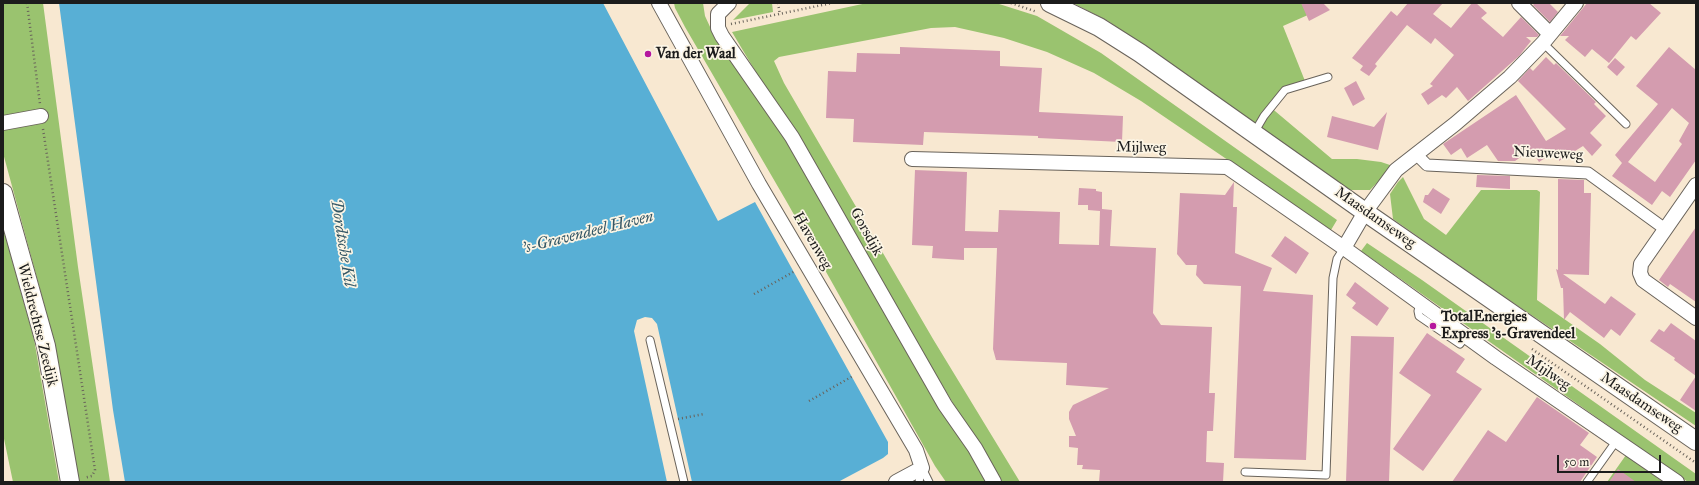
<!DOCTYPE html>
<html>
<head>
<meta charset="utf-8">
<style>
	body { margin:0 }
	#map { position:relative; width:1699px; height:485px; overflow:hidden; background:#f8e8d1; font-family:"IM FELL Great Primer",serif }
	canvas { display:block }
	.frame { position:absolute; inset:0; border:4px solid #1c1c1c; pointer-events:none }
	.scale { position:absolute; left:1557px; top:455px; width:104px; height:18px; box-sizing:border-box; border:2px solid #1c1c1c; border-top:0; padding-left:5px; font-size:12px; line-height:14px; white-space:nowrap; color:#1c1c1c; -webkit-text-stroke:3px #fcf5e5; paint-order:stroke }
</style>
</head>
<body>
<div id="map">
<canvas width="1699" height="485"></canvas>
<div class="frame"></div>
<div class="scale">50 m</div>
</div>
<script>
const ctx = document.querySelector('canvas').getContext('2d');
ctx.lineJoin = 'round';
function paint(path, color) {
  ctx.fillStyle = color;
  ctx.fill(path, 'evenodd');
}
function shape(rows) {
  const path = new Path2D();
  for (const r of rows) {
    path.moveTo(r[0], r[1]);
    for (let i = 2; i < r.length; i += 2) path.lineTo(r[i], r[i + 1]);
  }
  return path;
}
function stroke(path, color, width, dash) {
  ctx.strokeStyle = color;
  ctx.lineWidth = width;
  ctx.lineCap = dash ? 'butt' : 'round';
  ctx.setLineDash(dash || []);
  ctx.stroke(path);
}
function drawText(font, color, halo, rows, align = 'center') {
  ctx.font = font + ' "IM FELL Great Primer",serif';
  ctx.lineWidth = 3.5;
  ctx.setLineDash([]);
  ctx.textBaseline = 'middle';
  ctx.strokeStyle = halo;
  ctx.fillStyle = color;
  for (const [text, x, y, turn = 0] of rows) {
    ctx.save();
    ctx.translate(x, y);
    ctx.rotate((+turn || 0) * Math.PI / 180);
    ctx.textAlign = isNaN(turn) ? turn : align;
    if (halo) ctx.strokeText(text, 0, 0);
    ctx.fillText(text, 0, 0);
    ctx.restore();
  }
}
const green = shape([
	[3,3,43,3,78,267,110,482,78,482,53,337,3,153],
	[674,3,703,3,705,16,711,29,750,83,814,185,988,482,946,482,935,466,788,204,685,27,675,8],
	[750,3,772,3,773,12,733,20],
	[867,3,996,3,1037,16,1101,53,1337,220,1331,230,1141,101,1094,73,1047,52,1004,38,955,27,931,28,779,57,774,61,784,83,933,339,1020,482,1000,482,732,32],
	[1073,3,1321,3,1326,7,1283,26,1305,81,1269,106,1332,159,1357,159,1381,162,1393,166,1370,190,1349,190,1108,21],
	[1403,177,1424,219,1446,235,1481,190,1537,190,1540,192,1537,300,1600,344,1645,380,1696,413,1696,426,1490,287,1393,219,1390,194,1398,182],
	[3,228,34,339,59,482,13,482,3,434],
	[1367,243,1422,280,1696,474,1696,482,1688,482,1361,251],
	[1626,455,1663,482,1607,482]
]);
const water = shape([
	[59,3,603,3,718,221,755,202,888,442,888,454,883,458,838,482,692,482,657,324,652,318,645,317,637,320,634,331,667,482,125,482,113,410]
]);
const building = shape([
	[1301,3,1323,3,1330,10,1309,21],
	[1408,3,1443,3,1433,14,1451,28,1472,3,1476,3,1487,13,1481,18,1503,37,1521,17,1539,35,1537,37,1526,37,1531,41,1519,56,1468,101,1457,87,1446,98,1442,95,1428,105,1421,94,1433,86,1430,84,1454,55,1435,38,1431,44,1407,25,1375,64,1377,66,1369,76,1360,70,1363,66,1352,58,1391,11,1397,16],
	[1535,3,1549,3,1558,12,1550,22,1533,5],
	[1587,3,1649,3,1661,13,1636,40,1631,36,1609,63,1592,49,1585,57,1565,40,1569,36,1560,36],
	[900,47,1000,51,1000,66,1042,68,1039,112,1123,116,1122,142,1038,138,1038,136,924,132,923,145,853,142,854,119,826,118,828,71,856,72,857,53,900,54],
	[1669,47,1696,70,1696,160,1670,197,1662,191,1652,205,1612,176,1622,163,1615,155,1658,104,1636,86],
	[1672,108,1689,123,1679,141,1682,144,1655,182,1628,162],
	[1546,57,1554,65,1556,63,1596,102,1594,104,1606,116,1590,133,1602,145,1592,156,1583,146,1559,161,1559,149,1539,162,1531,150,1515,161,1498,161,1487,145,1467,158,1461,148,1451,155,1443,144,1516,95,1546,141,1566,129,1518,81,1530,68,1533,71],
	[1615,58,1625,67,1617,76,1607,67],
	[1356,81,1365,99,1353,106,1344,88],
	[1387,112,1378,150,1327,137,1332,116,1374,127],
	[915,170,967,172,965,231,998,232,999,210,1060,212,1059,244,1099,245,1100,211,1088,210,1088,205,1078,205,1079,188,1096,189,1096,191,1102,192,1102,209,1112,210,1110,246,1156,248,1153,313,1161,325,1212,327,1209,393,1215,393,1213,431,1207,431,1206,462,1224,463,1223,482,1099,482,1100,470,1082,469,1083,465,1077,465,1078,448,1069,447,1069,436,1076,436,1069,419,1069,412,1073,405,1109,388,1066,385,1067,363,996,360,993,349,997,248,964,248,964,260,932,258,933,246,912,245],
	[1477,175,1510,176,1510,189,1476,187],
	[1558,179,1584,180,1584,193,1591,193,1589,275,1563,274,1605,304,1611,296,1636,314,1620,336,1611,329,1604,338,1570,312,1564,320,1563,288,1561,288,1556,269,1558,270],
	[1234,182,1233,207,1237,207,1235,253,1272,268,1263,291,1313,295,1306,460,1234,458,1241,286,1204,284,1196,275,1197,265,1186,265,1177,254,1180,193,1225,195],
	[1433,188,1450,199,1441,214,1423,202,1425,195,1428,195],
	[1696,227,1696,302,1670,284,1668,287,1659,280],
	[1285,236,1309,253,1296,274,1271,256],
	[1355,282,1389,308,1377,326,1352,308,1356,303,1346,295],
	[1671,323,1696,341,1696,411,1680,400,1696,376,1674,360,1675,358,1650,341,1659,329,1664,332],
	[1427,333,1465,359,1456,372,1482,389,1423,471,1393,449,1431,395,1399,373],
	[1351,336,1394,337,1389,482,1346,482],
	[1537,397,1589,433,1580,445,1597,457,1580,482,1452,482,1488,430,1506,442],
	[1618,469,1636,482,1609,482]
]);
const path = shape([
	[27,3,40,104],
	[778,3,780,15],
	[1011,3,1037,12],
	[731,24,832,3],
	[43,129,95,470,92,476,84,478],
	[754,294,795,271],
	[1532,349,1696,463],
	[809,401,853,376],
	[678,419,704,414]
]);
const service = shape([
	[1543,43,1626,124],
	[1254,133,1264,116,1285,90,1328,77],
	[1420,303,1418,311,1419,316,1460,344,1466,336],
	[650,340,684,482],
	[922,468,929,482],
	[1245,472,1326,475,1333,278,1337,259,1344,248],
	[919,482,922,468],
	[1587,482,1617,440]
]);
const pedestrian = shape([
	[1416,154,1427,165,1588,173,1665,229]
]);
const minor = shape([
	[659,3,759,184,916,450,922,468,896,482],
	[729,3,718,14,718,28,722,36,792,137,945,405,975,448,994,482],
	[1519,3,1550,34],
	[3,123,41,116],
	[912,159,1227,167,1344,248,1496,358,1677,482],
	[1696,185,1641,264,1640,273,1643,280,1696,318],
	[1344,248,1365,212,1396,170,1455,124,1510,77,1543,43,1576,3]
]);
const tertiary = shape([
	[1050,3,1099,27,1140,53,1365,212,1696,441],
	[3,193,46,346,70,482]
]);
const markers = [
	[648,54,4,"#b5179e"],
	[1433,326,4,"#b5179e"]
];
const poiNames = [
	["Van der Waal",656,54],
	["TotalEnergies",1441,317],
	["Express 's-Gravendeel",1441,334]
];
const streetNames = [
	["Mijlweg",1141,148,1],
	["Nieuweweg",1548,154,3],
	["Maasdamseweg",1375,218,35],
	["Gorsdijk",866,232,61],
	["Havenweg",812,241,60],
	["Wieldrechtse Zeedijk",37,325,76],
	["Mijlweg",1548,373,34],
	["Maasdamseweg",1641,403,34]
];
const waterNames = [
	["'s-Gravendeel Haven",588,233,-14],
	["Dordtsche Kil",342,243,81]
];
paint(green, '#9ac36f');
paint(water, '#58afd5');
paint(building, '#d49caf');
stroke(service, '#69635b', 9);
stroke(pedestrian, '#69635b', 13);
stroke(minor, '#69635b', 16);
stroke(tertiary, '#69635b', 20);
stroke(path, '#69635b', 2.5, [1, 3]);
stroke(service, '#fff', 7);
stroke(pedestrian, '#fff', 11);
stroke(minor, '#fff', 14);
stroke(tertiary, '#fff', 18);
for (const [x, y, r, color] of markers) {
  const dot = new Path2D();
  dot.arc(x, y, r, 0, 2 * Math.PI);
  ctx.fillStyle = color;
  ctx.fill(dot);
  stroke(dot, '#fcf5e5', 1.5);
}
drawText('bold 15px', '#1c1c1c', '#fcf5e5', poiNames, 'left');
drawText('15px', '#1c1c1c', '#fcf5e5', streetNames);
drawText('italic 16px', '#345766', '#fcf5e5', waterNames);
</script>
</body>
</html>
